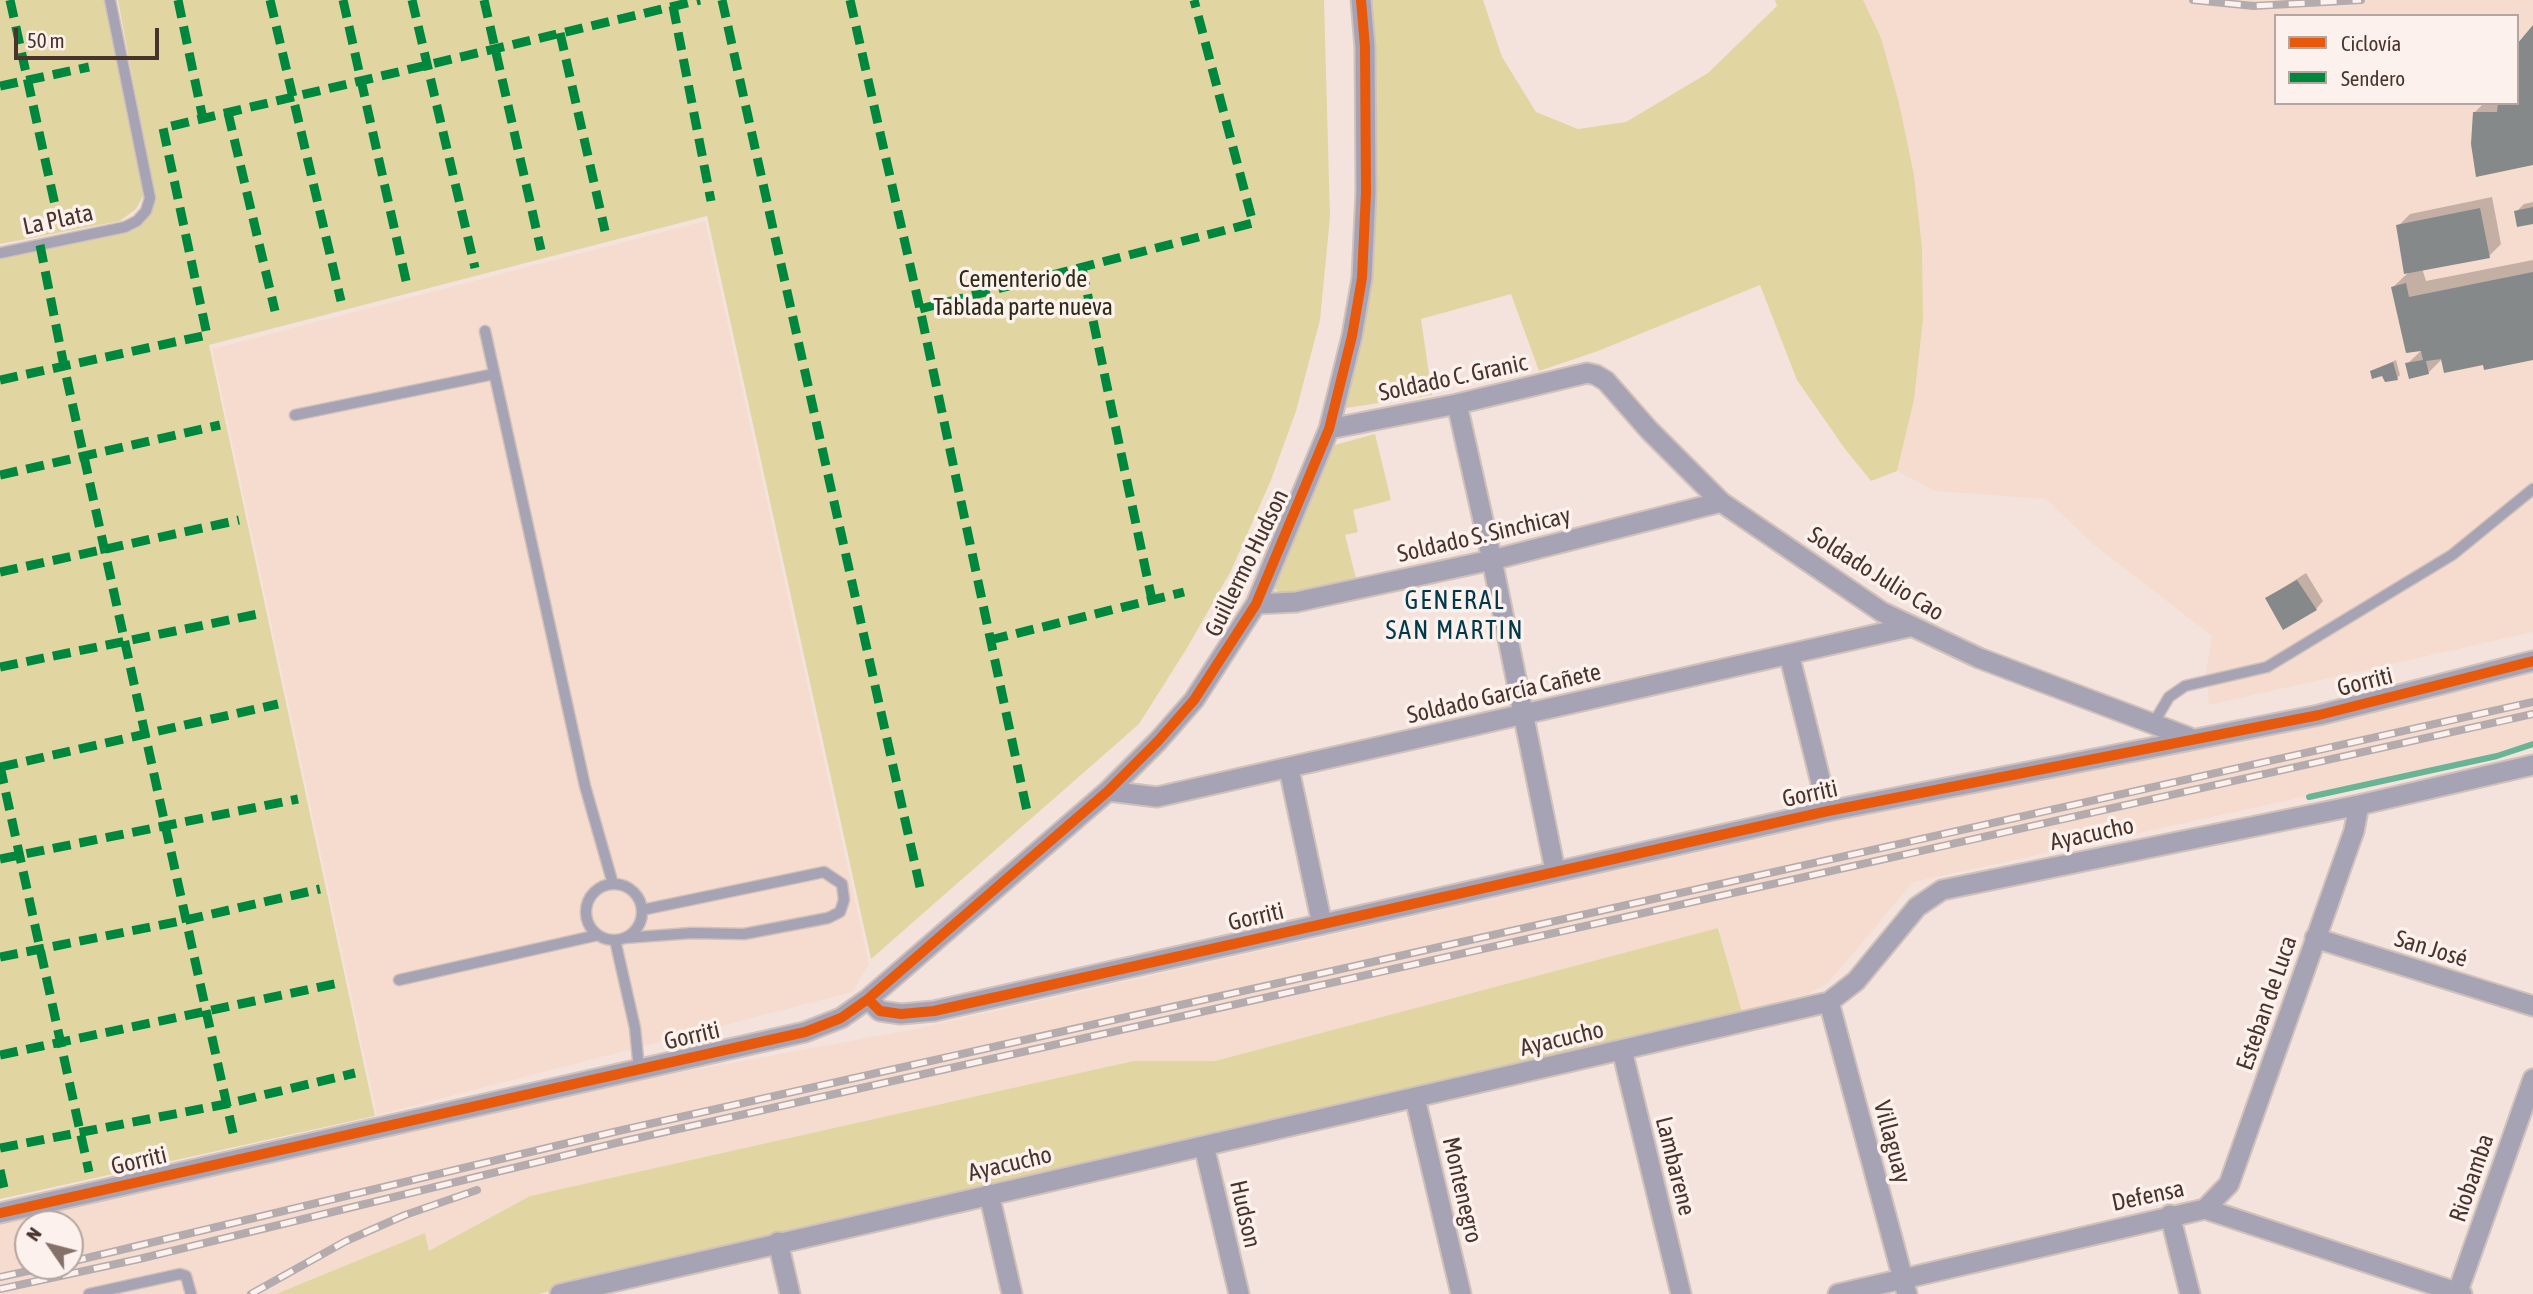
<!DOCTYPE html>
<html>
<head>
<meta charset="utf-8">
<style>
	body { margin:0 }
	#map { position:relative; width:2533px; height:1294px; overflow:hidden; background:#f4e3dc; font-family:"Asap Condensed",sans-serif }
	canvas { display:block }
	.legend { position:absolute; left:2274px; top:14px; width:245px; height:91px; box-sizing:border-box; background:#fcf1ed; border:2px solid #b4a5a0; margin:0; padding:9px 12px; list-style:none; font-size:21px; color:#48342c }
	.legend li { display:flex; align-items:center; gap:14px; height:35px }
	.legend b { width:35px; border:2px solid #b4a5a0 }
	.north { position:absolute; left:14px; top:1210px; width:70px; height:70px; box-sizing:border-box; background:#fcf1ed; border:2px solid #b4a5a0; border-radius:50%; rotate:305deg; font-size:19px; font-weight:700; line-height:28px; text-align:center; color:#48342c }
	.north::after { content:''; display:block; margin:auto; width:24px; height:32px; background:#84716a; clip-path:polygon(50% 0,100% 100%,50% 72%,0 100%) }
	.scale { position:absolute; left:14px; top:28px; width:145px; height:32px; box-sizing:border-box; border:4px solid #48342c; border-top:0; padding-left:9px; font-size:21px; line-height:24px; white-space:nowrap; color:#48342c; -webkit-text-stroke:5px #fcf1ed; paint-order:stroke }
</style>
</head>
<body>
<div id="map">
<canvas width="2533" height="1294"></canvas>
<ul class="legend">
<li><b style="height:9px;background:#e8590c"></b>Ciclovía</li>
<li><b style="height:9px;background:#00873e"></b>Sendero</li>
</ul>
<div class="north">N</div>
<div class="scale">50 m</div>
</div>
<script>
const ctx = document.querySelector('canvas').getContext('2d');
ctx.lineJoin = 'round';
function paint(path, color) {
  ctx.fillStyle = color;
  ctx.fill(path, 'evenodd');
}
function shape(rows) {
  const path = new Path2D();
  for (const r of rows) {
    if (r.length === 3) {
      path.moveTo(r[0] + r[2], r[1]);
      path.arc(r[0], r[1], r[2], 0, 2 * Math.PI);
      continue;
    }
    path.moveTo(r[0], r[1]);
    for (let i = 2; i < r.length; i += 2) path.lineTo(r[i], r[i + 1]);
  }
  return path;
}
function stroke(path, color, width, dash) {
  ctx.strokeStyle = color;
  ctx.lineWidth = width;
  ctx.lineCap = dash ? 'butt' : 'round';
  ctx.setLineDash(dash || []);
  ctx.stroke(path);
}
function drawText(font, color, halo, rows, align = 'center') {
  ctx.font = font + ' "Asap Condensed",sans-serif';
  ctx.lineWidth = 7;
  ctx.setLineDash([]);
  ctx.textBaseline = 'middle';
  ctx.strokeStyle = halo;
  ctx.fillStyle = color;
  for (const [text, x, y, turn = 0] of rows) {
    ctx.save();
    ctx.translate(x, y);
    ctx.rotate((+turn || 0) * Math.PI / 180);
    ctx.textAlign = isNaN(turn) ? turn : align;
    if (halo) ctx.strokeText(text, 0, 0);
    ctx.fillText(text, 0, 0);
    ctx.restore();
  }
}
const built = shape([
	[1863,0,2533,0,2533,632,2209,705,2206,673,2212,636,2092,543,2046,499,1935,491,1897,471,1914,400,1923,320,1922,247,1914,175],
	[2276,16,2517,16,2517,103,2276,103],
	[705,221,869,964,852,992,377,1115,212,349],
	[2533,664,2533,747,1913,882,1828,983,1808,994,1742,1012,1719,928,1214,1061,1132,1061,530,1196,429,1252,425,1234,276,1294,0,1294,0,1224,656,1077,915,1029],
	[28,1224,70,1224,70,1266,28,1266]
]);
const green = shape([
	[0,0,106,0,147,189,136,209,120,221,0,244],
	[118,0,1324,0,1330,217,1320,320,1296,411,1271,480,1231,571,1187,648,1139,724,871,959,707,216,209,345,375,1116,0,1199,0,259,134,230,143,224,155,200,153,188],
	[1371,0,1483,0,1502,57,1536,112,1578,129,1626,122,1708,73,1777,6,1775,0,1863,0,1881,38,1899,103,1914,175,1922,247,1923,320,1914,400,1897,471,1871,481,1845,449,1797,380,1760,285,1598,351,1539,371,1511,294,1421,319,1432,395,1346,408,1372,259,1376,67],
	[1375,434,1391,500,1353,510,1358,532,1345,535,1356,578,1280,594,1273,586,1331,446],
	[1718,928,1742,1012,539,1294,276,1294,425,1233,429,1251,530,1196,1133,1061,1215,1061]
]);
const shadow = shape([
	[2533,29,2533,163,2475,112,2484,103,2517,103],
	[2492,197,2501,244,2489,256,2422,268,2426,281,2533,260,2533,358,2485,363,2443,358,2428,373,2407,364,2423,349,2393,287,2410,271,2398,226,2410,214],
	[2533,202,2533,222,2516,212,2524,204],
	[2396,360,2400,375,2397,378,2372,371],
	[2306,573,2323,601,2316,609,2267,598]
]);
const stream = shape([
	[2309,797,2497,756,2533,744]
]);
const building = shape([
	[2533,25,2533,165,2476,177,2471,144,2473,112,2497,112,2498,103,2517,103,2517,44],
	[2533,207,2533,224,2517,227,2514,211],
	[2480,208,2490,258,2404,274,2396,225],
	[2533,272,2533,360,2484,370,2483,365,2444,373,2441,359,2426,361,2429,374,2409,379,2405,363,2423,360,2421,351,2406,353,2391,287,2406,283,2409,297],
	[2393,362,2398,380,2385,382,2382,376,2372,379,2370,371],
	[2297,580,2317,610,2283,630,2265,598]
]);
const lane = shape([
	[0,253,125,227,137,221,146,211,150,198,110,0],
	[485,331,585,786,613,884],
	[295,415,494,374],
	[2153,724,2169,697,2185,686,2267,667,2452,555,2533,489],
	[614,912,28],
	[624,938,692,933,744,934,828,918,840,912,844,900,842,884,824,872,642,910],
	[615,940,635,1028,639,1069],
	[399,980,598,935],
	[89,1294,180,1274,186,1276,191,1294]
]);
const street = shape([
	[1457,404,1492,560,1555,870],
	[1329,429,1457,404,1587,373,1596,375,1606,381,1649,430,1721,502,1882,612,1979,658,2188,737],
	[1256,604,1296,602,1492,560,1721,502],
	[1789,654,1828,811],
	[1289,769,1322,924],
	[1108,791,1157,797,1909,627],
	[2315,938,2533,1006],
	[868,999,1108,791,1158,741,1194,700,1256,604,1329,429,1352,336,1362,278,1366,192,1365,47,1361,0],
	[1829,1002,1907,1294],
	[1622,1050,1681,1294],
	[1415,1098,1461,1294],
	[1204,1146,1239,1294],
	[989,1194,1012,1294],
	[2205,1209,2229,1184,2354,831,2359,805],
	[0,1213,805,1032,841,1018,868,999,880,1011,901,1014,934,1011,1828,811,2319,715,2533,661],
	[2170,1215,2190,1294],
	[778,1242,790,1294],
	[560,1294,1829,1002,1856,981,1917,907,1942,890,2359,805,2533,765],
	[1838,1294,2205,1209,2462,1294],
	[2457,1294,2533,1079]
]);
const rail = shape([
	[2193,0,2254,6,2361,0],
	[70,1262,618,1131,2533,702],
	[0,1277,51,1266],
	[0,1289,139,1259,620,1142,2533,714],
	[251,1294,346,1241,405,1215,477,1190]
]);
const quiet = shape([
	[10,0,57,214],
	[178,0,203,119],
	[270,0,341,301],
	[343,0,407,285],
	[412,0,475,268],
	[484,0,541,250],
	[722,0,920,887],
	[850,0,920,309,1027,811],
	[673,6,711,201],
	[560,33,605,231],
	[0,86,89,67],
	[228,113,275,311],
	[40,245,64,366,235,1142],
	[1082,268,1152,600],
	[920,309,1253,223,1194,0],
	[0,380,207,335,163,128,700,0],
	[0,475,220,425],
	[0,572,239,520],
	[990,640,1184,592],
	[0,667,258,614],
	[0,766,89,1172],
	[0,767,278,704],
	[0,859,298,799],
	[0,957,186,920,320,889],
	[0,1055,339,983],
	[0,1148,226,1104,355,1073],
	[0,1170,4,1188]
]);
const cycleway = shape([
	[868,999,1108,791,1158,741,1194,700,1256,604,1329,429,1352,336,1362,278,1366,192,1365,47,1361,0],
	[0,1213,805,1032,841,1018,868,999,880,1011,901,1014,934,1011,1828,811,2319,715,2533,661]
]);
const streetNames = [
	["La Plata",58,220,-12],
	["Soldado C. Granic",1453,378,-12],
	["Soldado S. Sinchicay",1484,535,-13],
	["Guillermo Hudson",1247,563,-64],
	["Soldado Julio Cao",1876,574,32],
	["Gorriti",2365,682,-14],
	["Soldado García Cañete",1504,694,-13],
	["Gorriti",1810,794,-12],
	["Ayacucho",2092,834,-12],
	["Gorriti",1256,917,-13],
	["San José",2431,949,17],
	["Esteban de Luca",2267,1003,-71],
	["Gorriti",692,1036,-13],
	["Ayacucho",1562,1039,-13],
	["Villaguay",1892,1142,75],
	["Gorriti",139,1161,-13],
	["Ayacucho",1010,1164,-13],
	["Lambarene",1675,1166,76],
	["Riobamba",2472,1178,-71],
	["Montenegro",1462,1190,77],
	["Defensa",2148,1196,-12],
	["Hudson",1245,1214,77]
];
const parkNames = [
	["Cementerio de",1023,279],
	["Tablada parte nueva",1023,307]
];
const neighbourhoodNames = [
	["GENERAL",1455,601],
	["SAN MARTIN",1455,631]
];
paint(built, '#f6dbcf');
paint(green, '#e1d6a2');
paint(shadow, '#0003');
stroke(stream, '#68b595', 6);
paint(building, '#858989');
stroke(lane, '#d0c1ba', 13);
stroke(street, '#d0c1ba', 23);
stroke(lane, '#a6a3b5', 10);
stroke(street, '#a6a3b5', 19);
stroke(rail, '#b4abae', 8);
stroke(rail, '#fcf1ed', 5, [16]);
stroke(quiet, '#00873e', 9, [18, 9]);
stroke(cycleway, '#e8590c', 10);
drawText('24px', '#48342c', '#fcf1ed', streetNames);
drawText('24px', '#2c2a15', '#fcf1ed', parkNames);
ctx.letterSpacing = '2px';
drawText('26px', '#003949', '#fcf1ed', neighbourhoodNames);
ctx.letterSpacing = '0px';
</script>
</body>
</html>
